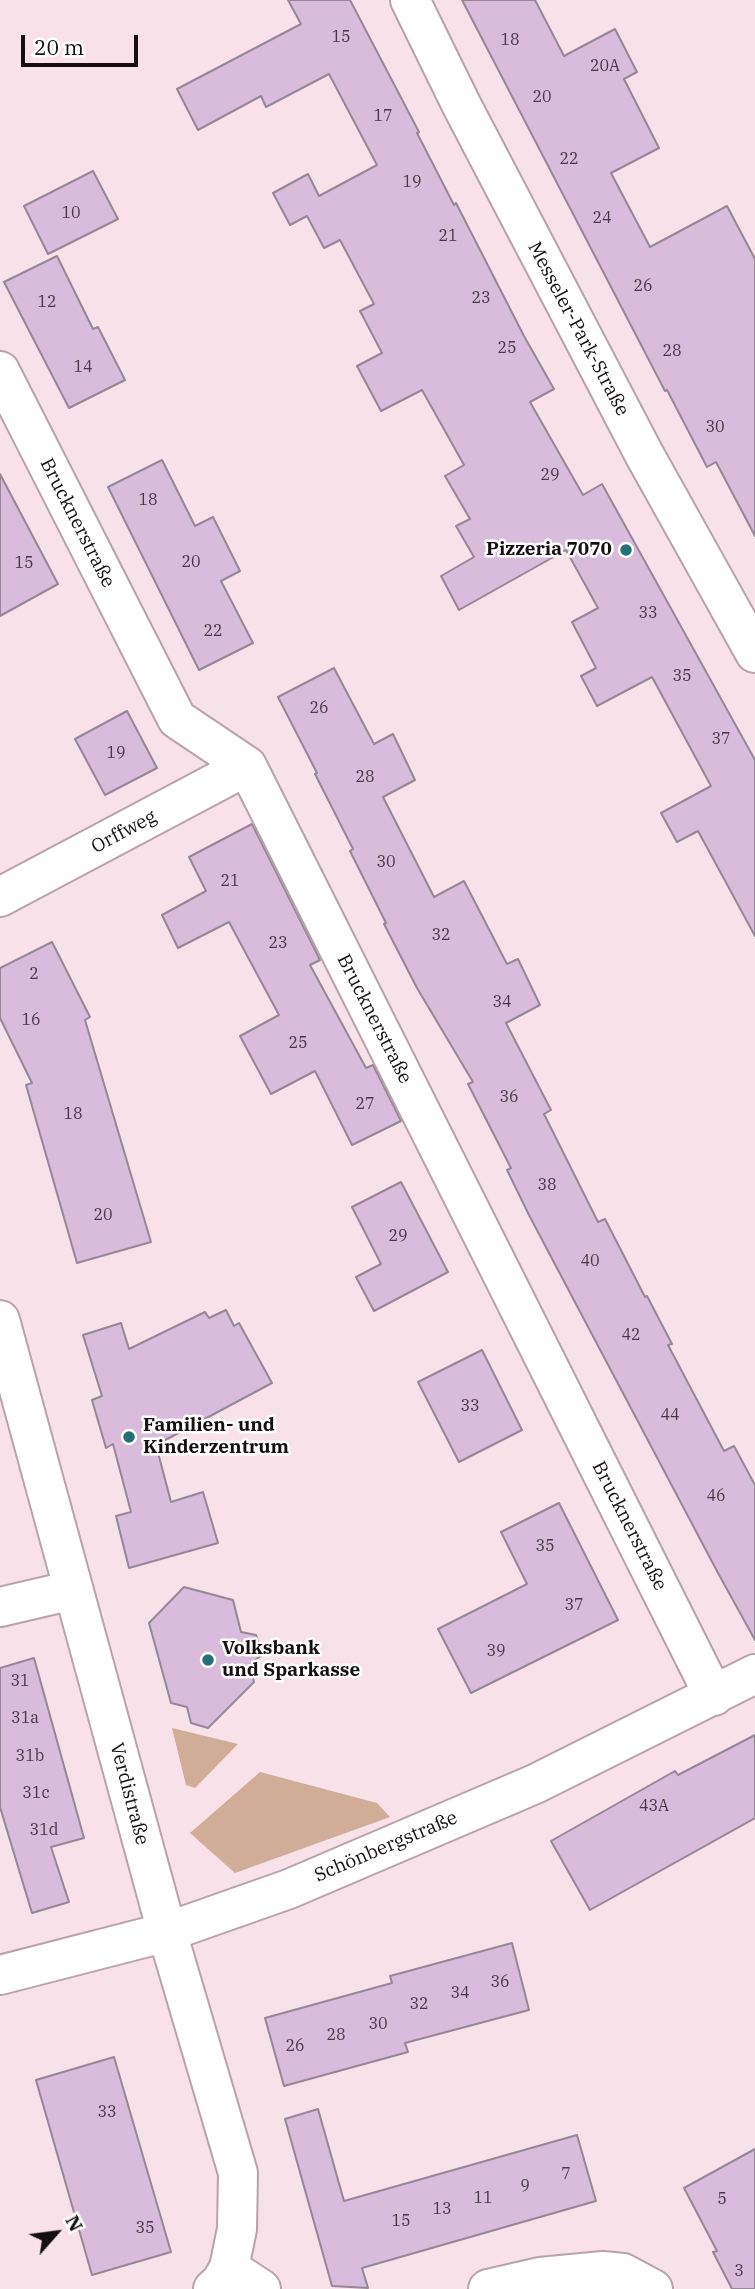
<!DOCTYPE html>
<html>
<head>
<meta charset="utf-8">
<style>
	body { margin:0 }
	#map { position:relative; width:755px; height:2289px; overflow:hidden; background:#f8e1e9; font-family:"IBM Plex Serif",serif }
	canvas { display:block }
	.north { position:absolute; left:21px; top:2198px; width:70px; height:70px; -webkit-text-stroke:5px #fff; paint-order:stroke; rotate:62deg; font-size:19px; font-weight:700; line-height:28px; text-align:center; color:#160f11 }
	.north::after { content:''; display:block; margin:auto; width:24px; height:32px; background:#160f11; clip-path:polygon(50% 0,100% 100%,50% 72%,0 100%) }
	.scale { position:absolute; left:21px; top:35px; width:117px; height:32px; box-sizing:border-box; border:4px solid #160f11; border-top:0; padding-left:9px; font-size:21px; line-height:24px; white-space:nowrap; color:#160f11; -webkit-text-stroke:5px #fff; paint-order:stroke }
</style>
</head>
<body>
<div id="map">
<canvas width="755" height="2289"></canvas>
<div class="north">N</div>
<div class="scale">20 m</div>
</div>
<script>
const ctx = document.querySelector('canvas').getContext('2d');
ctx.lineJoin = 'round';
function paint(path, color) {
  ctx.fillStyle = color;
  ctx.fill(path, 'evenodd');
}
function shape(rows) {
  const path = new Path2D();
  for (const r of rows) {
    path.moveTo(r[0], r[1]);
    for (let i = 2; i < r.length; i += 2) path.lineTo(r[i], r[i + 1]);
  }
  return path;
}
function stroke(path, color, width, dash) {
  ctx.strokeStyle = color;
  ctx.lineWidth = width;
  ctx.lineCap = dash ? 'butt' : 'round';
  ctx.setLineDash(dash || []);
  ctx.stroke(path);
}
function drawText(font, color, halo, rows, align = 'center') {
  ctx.font = font + ' "IBM Plex Serif",serif';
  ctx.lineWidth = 5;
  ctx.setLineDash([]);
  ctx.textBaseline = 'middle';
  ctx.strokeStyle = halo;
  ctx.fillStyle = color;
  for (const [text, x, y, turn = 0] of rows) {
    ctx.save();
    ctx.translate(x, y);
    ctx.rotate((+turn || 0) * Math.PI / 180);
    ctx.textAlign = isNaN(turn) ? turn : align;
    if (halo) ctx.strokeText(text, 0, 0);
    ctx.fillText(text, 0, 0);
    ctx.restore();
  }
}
const green = shape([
	[172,1728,238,1744,195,1788,186,1785],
	[260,1772,377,1803,390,1817,235,1873,190,1833]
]);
const building = shape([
	[288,0,350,0,419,132,417,133,454,205,456,203,524,336,554,389,530,402,583,495,602,484,755,760,755,936,698,831,677,842,661,813,711,786,652,677,597,706,581,676,596,668,572,622,598,608,566,550,459,610,441,576,474,557,456,526,470,519,445,476,464,465,422,390,381,411,357,366,382,353,360,311,374,304,340,240,324,248,307,216,290,225,273,193,308,174,319,196,377,165,329,74,266,107,261,96,198,130,177,89,301,24,288,0],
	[462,0,535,0,564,56,615,29,637,72,624,79,659,148,611,173,650,247,727,206,755,259,755,536,716,462,707,467,667,390,665,391,462,0],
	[93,171,118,219,48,254,24,206,93,171],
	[57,256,93,329,98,327,125,380,69,408,4,282,57,256],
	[162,460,195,526,213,517,240,571,221,581,253,643,199,670,108,487,162,460],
	[0,474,58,584,0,616,0,474],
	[334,668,374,744,393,734,415,780,383,797,434,897,464,881,507,964,518,959,540,1005,506,1023,551,1110,544,1114,598,1222,605,1219,645,1297,647,1296,672,1344,668,1345,724,1451,734,1446,755,1485,755,1640,718,1573,530,1217,507,1170,511,1168,468,1084,473,1082,417,988,384,924,386,923,350,851,353,849,315,774,317,773,278,697,334,668],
	[127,711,157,768,105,795,75,739,127,711],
	[252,824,320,960,310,965,366,1068,373,1065,401,1121,352,1145,315,1071,271,1094,240,1036,279,1015,229,922,178,948,162,915,206,891,189,857,252,824],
	[52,942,90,1017,85,1020,151,1242,77,1263,26,1085,32,1083,0,1018,0,968,52,942],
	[401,1182,448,1272,374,1311,356,1277,381,1264,352,1207,401,1182],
	[226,1310,234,1326,239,1323,272,1383,156,1445,171,1502,203,1492,218,1543,129,1568,116,1516,131,1512,113,1444,106,1448,92,1400,102,1396,83,1335,121,1323,129,1349,205,1312,209,1318,226,1310],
	[482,1350,522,1430,459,1462,418,1382,482,1350],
	[559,1503,618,1620,471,1693,438,1629,527,1584,501,1532,559,1503],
	[184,1587,233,1600,241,1632,256,1635,262,1655,250,1664,254,1682,208,1728,191,1723,187,1707,171,1703,149,1623,184,1587],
	[34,1658,84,1838,51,1847,69,1902,32,1913,0,1807,0,1668,34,1658],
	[755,1735,755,1818,590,1910,551,1841,675,1771,678,1775,755,1735],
	[512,1943,529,2010,405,2043,408,2052,284,2086,265,2018,392,1983,390,1976,512,1943],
	[114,2057,171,2252,92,2275,36,2080,114,2057],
	[318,2109,344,2201,577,2135,596,2201,362,2268,368,2288,332,2286,285,2119,318,2109],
	[755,2149,755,2289,732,2289,713,2252,717,2251,684,2188,755,2149]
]);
const minor = shape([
	[410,0,462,106,644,454,755,653],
	[0,371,177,719,247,766,714,1696],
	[0,897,247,766],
	[0,1320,167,1932,238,2173,237,2229,229,2268,221,2282,213,2289],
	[0,1607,73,1590],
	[0,1975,167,1932,289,1889,535,1784,755,1674],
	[229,2268,261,2289],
	[488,2289,540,2277,603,2271,623,2273,653,2289]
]);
const markers = [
	[626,550,7,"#256f78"],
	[129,1437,7,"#256f78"],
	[208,1660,7,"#256f78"]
];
const numberNames = [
	["15",341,37],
	["18",510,40],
	["20A",605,66],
	["20",542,97],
	["17",383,116],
	["22",569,159],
	["19",412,182],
	["10",71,213],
	["24",602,218],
	["21",448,236],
	["26",643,286],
	["23",481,298],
	["12",47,302],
	["25",507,348],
	["28",672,351],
	["14",83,367],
	["30",715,427],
	["29",550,475],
	["18",148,500],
	["20",191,562],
	["15",24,563],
	["33",648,613],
	["22",213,631],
	["35",682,676],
	["26",319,708],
	["37",721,739],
	["19",116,753],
	["28",365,777],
	["30",386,862],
	["21",230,881],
	["32",441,935],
	["23",278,943],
	["2",34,974],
	["34",502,1002],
	["16",31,1020],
	["25",298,1043],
	["36",509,1097],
	["27",365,1104],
	["18",73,1114],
	["38",547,1185],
	["20",103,1215],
	["29",398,1236],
	["40",590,1261],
	["42",631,1335],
	["33",470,1406],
	["44",670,1415],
	["46",716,1496],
	["35",545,1546],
	["37",574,1605],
	["39",496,1651],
	["31",20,1681],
	["31a",25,1718],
	["31b",30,1756],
	["31c",36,1793],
	["43A",654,1806],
	["31d",44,1830],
	["36",500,1982],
	["34",460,1993],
	["32",419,2004],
	["30",378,2024],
	["28",336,2035],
	["26",295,2046],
	["33",107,2112],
	["7",566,2174],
	["9",525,2186],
	["11",483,2198],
	["5",722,2199],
	["13",442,2209],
	["15",401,2221],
	["35",145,2228],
	["3",739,2271]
];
const streetNames = [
	["Messeler-Park-Straße",578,329,62],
	["Brucknerstraße",77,523,63],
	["Orffweg",124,832,-28],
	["Brucknerstraße",374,1019,63],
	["Brucknerstraße",629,1526,63],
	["Verdistraße",129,1794,75],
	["Schönbergstraße",386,1847,-23]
];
const poiNames = [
	["Pizzeria 7070",612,550,"right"],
	["Familien- und",143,1426],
	["Kinderzentrum",143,1448],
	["Volksbank",222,1649],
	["und Sparkasse",222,1671]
];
paint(green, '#d1ac96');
paint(building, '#d9bbdb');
stroke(building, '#958796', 2);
stroke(minor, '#b9a3ab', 42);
stroke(minor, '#fff', 38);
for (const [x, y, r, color] of markers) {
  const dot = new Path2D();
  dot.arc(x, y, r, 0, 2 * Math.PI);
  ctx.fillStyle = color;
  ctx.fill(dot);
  stroke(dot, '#fff', 2.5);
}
drawText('16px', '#473a44', null, numberNames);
drawText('19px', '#160f11', '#fff', streetNames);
drawText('bold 19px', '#160f11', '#fff', poiNames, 'left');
</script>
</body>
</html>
